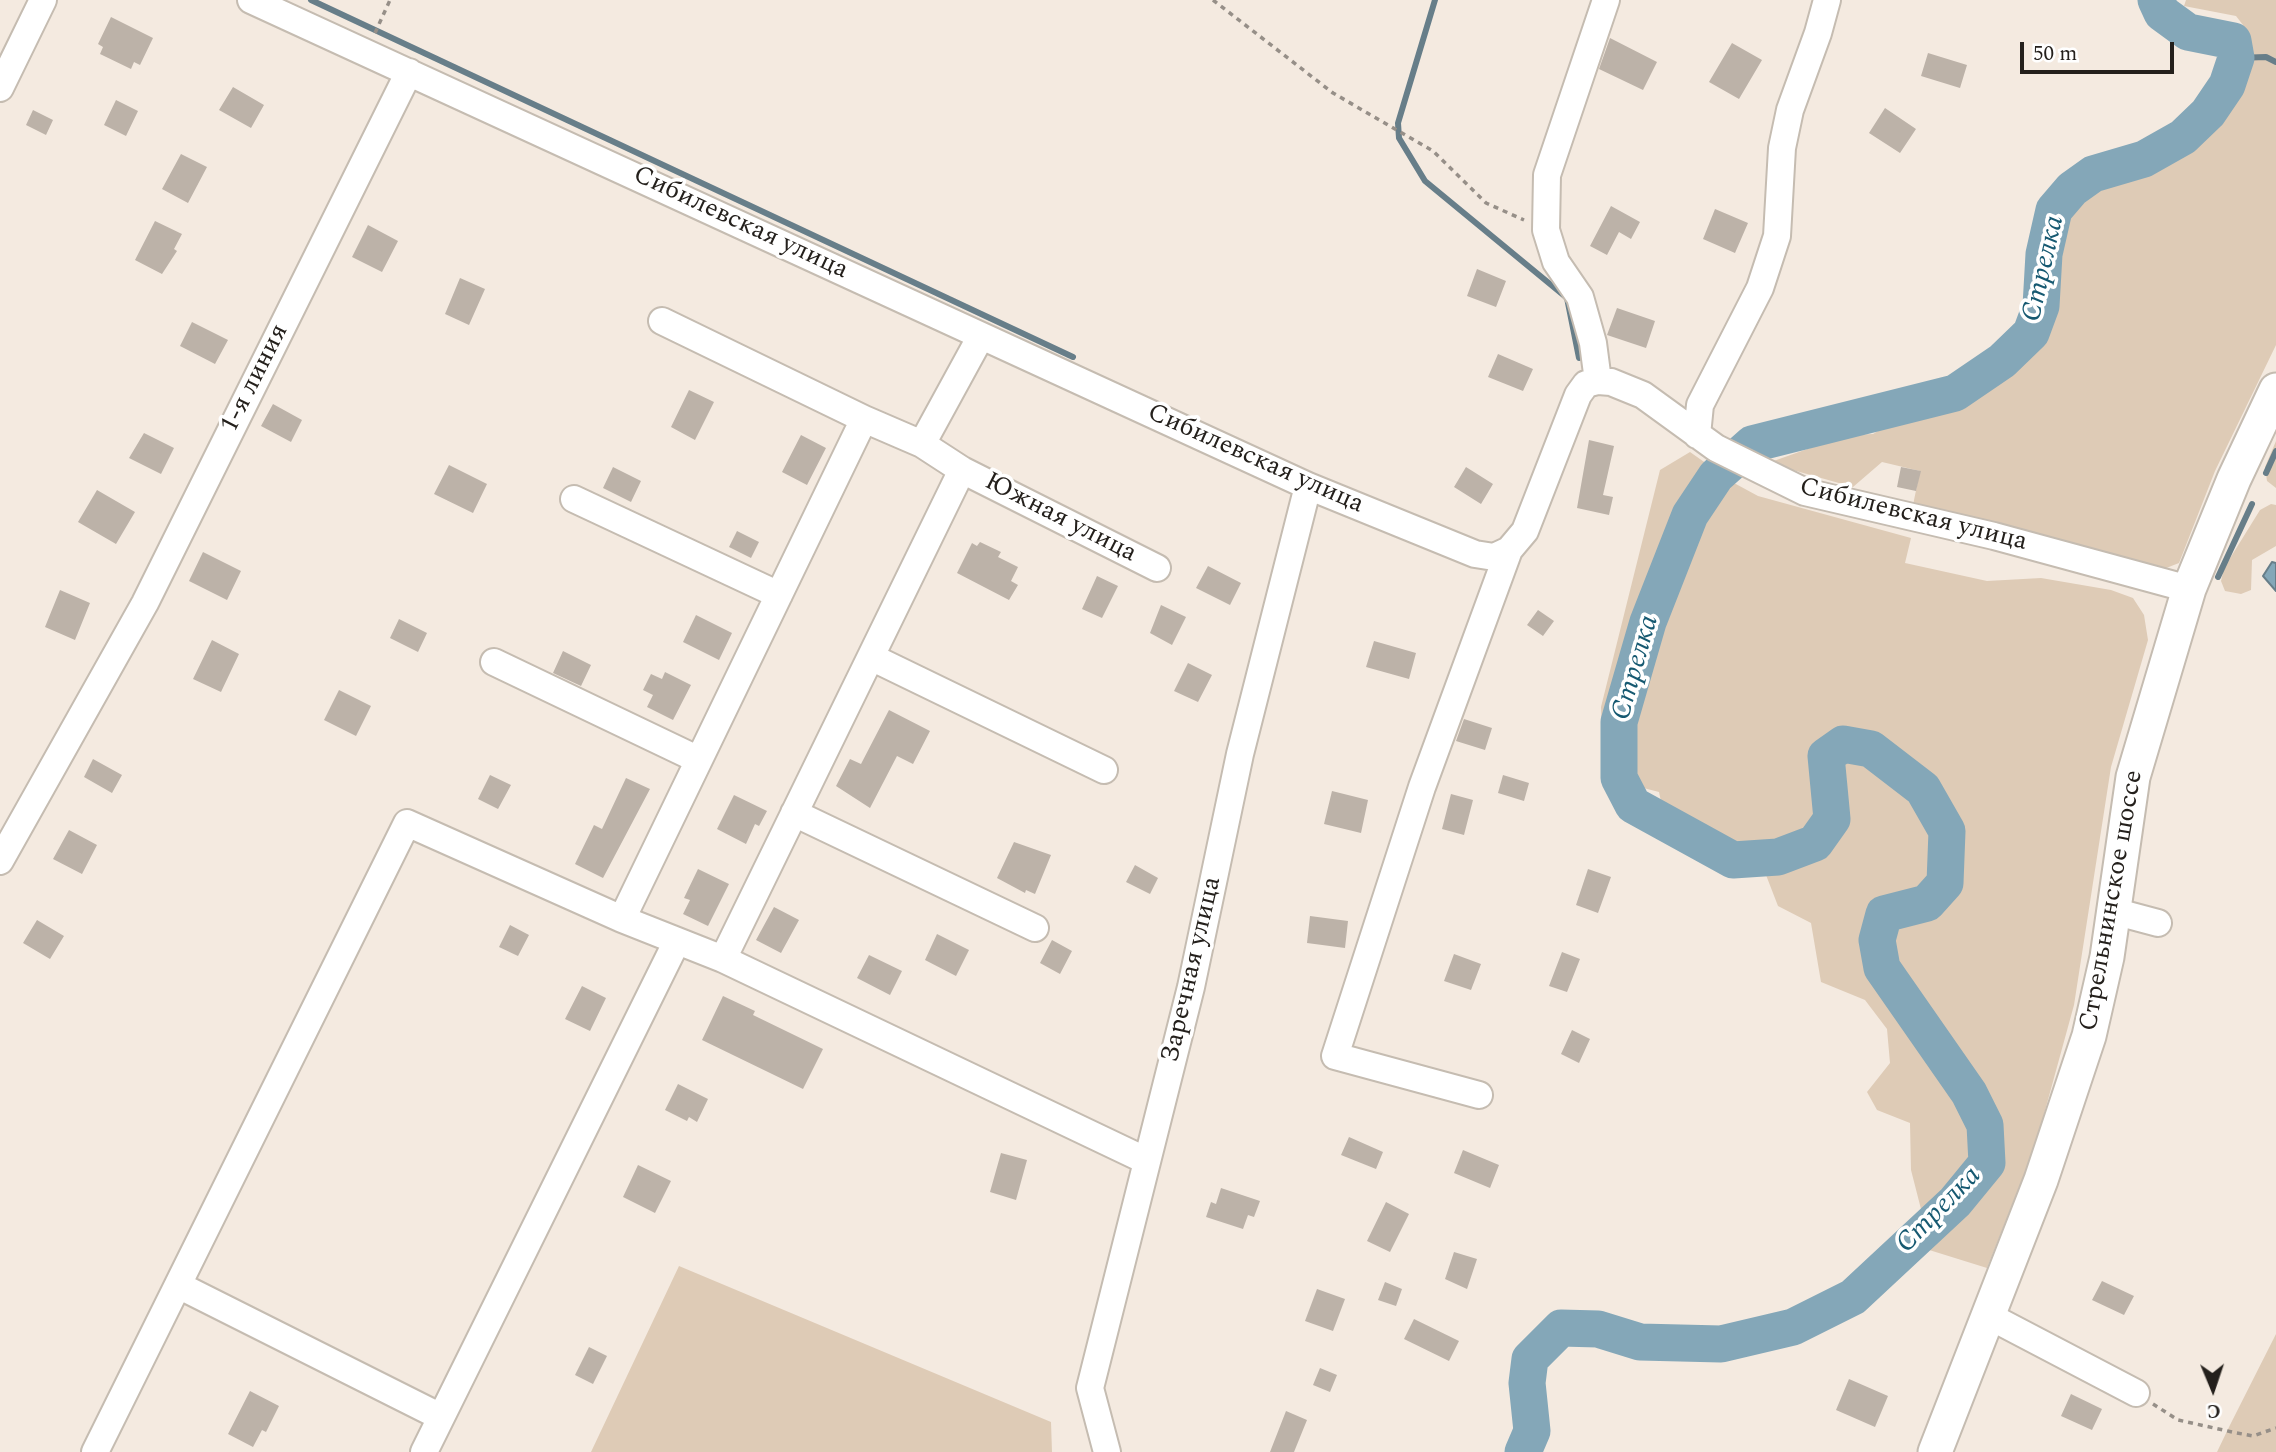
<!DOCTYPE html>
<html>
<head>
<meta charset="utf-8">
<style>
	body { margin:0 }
	#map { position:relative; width:2276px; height:1452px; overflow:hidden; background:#f4eae0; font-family:Spectral,serif }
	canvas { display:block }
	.north { position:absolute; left:2178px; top:1354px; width:70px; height:70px; -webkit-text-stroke:5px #fff; paint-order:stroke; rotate:178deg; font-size:19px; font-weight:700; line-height:28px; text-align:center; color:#24201c }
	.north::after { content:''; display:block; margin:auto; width:24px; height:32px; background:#24201c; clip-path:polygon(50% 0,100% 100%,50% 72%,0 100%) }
	.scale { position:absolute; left:2020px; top:42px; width:154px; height:32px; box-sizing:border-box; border:4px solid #24201c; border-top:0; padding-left:9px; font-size:21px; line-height:24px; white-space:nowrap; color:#24201c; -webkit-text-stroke:5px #fff; paint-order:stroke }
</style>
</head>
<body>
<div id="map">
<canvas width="2276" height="1452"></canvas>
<div class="north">С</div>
<div class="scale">50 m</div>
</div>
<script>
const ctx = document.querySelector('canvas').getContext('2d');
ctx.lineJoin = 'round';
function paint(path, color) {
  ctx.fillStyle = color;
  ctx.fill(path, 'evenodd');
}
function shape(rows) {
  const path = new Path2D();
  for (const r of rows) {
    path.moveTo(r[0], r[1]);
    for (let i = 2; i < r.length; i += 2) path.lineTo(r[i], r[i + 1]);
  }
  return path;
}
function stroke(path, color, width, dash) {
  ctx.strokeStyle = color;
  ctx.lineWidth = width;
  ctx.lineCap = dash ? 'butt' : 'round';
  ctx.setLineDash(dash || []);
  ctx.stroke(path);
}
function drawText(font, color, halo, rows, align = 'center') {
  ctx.font = font + ' Spectral,serif';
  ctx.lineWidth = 7;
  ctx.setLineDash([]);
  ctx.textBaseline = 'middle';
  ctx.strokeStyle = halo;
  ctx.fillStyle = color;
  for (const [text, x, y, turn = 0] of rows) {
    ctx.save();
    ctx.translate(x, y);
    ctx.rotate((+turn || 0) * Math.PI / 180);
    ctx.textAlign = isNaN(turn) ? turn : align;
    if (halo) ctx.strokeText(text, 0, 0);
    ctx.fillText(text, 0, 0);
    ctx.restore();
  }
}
const green = shape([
	[2186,0,2276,0,2276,345,2215,471,2179,563,2156,572,1913,505,1920,471,1882,462,1853,487,1768,463,1813,447,1831,436,1873,434,1909,412,1950,405,1972,395,2021,360,2036,343,2048,324,2058,229,2069,208,2107,177,2153,163,2175,149,2209,120,2240,83,2242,52,2246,41,2243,25,2236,16,2184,6],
	[2276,441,2276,488,2267,481,2265,467],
	[1690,452,1734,483,1758,496,1911,538,1905,563,1987,581,2041,578,2111,590,2133,598,2144,615,2148,640,2111,767,2074,1005,2035,1147,1987,1268,1926,1249,1968,1210,1949,1221,1922,1213,1911,1170,1910,1123,1877,1110,1867,1092,1890,1063,1887,1029,1865,1000,1821,982,1811,923,1778,906,1766,875,1740,854,1696,836,1664,816,1659,792,1628,784,1602,735,1601,707,1660,470],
	[2271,504,2276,505,2276,546,2252,560,2251,590,2241,594,2225,591,2221,581,2224,568,2260,510],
	[679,1266,1051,1422,1052,1452,591,1452],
	[2276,1334,2276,1452,2217,1452,2230,1425]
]);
const water = shape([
	[2272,562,2276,563,2276,591,2263,576,2272,562]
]);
const stream = shape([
	[311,0,1073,357],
	[1435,0,1398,123,1399,138,1425,181,1567,298,1579,358],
	[2236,58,2266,57,2276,62],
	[2266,473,2276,451],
	[2218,577,2252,504]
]);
const river = shape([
	[1523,1452,1532,1431,1527,1383,1530,1359,1561,1328,1598,1329,1640,1342,1721,1344,1793,1327,1853,1297,1955,1202,1987,1163,1985,1125,1969,1093,1882,968,1877,940,1884,914,1927,903,1945,883,1947,831,1923,789,1871,749,1843,744,1826,756,1832,819,1815,843,1778,857,1733,860,1633,805,1619,778,1619,722,1648,622,1690,515,1716,476,1752,444,1955,393,2002,361,2031,333,2041,306,2044,254,2054,210,2072,189,2093,174,2144,159,2183,137,2208,113,2227,85,2236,58,2233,41,2188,32,2162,13,2156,0]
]);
const building = shape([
	[111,17,153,38,140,65,134,62,131,69,100,54,103,47,98,44],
	[1610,38,1657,62,1643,90,1599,69],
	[1732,43,1762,60,1739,99,1709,82],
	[1928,53,1967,65,1960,88,1921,76],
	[233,87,264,105,251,128,219,110],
	[116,100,138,111,126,136,104,125],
	[1885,108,1916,129,1900,153,1869,133],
	[33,110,53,120,46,135,26,125],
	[181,154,207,167,188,203,162,189],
	[1611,206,1640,222,1631,239,1619,232,1607,255,1590,246],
	[1715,209,1748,223,1735,253,1703,239],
	[155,221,182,234,174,249,177,251,162,274,135,260],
	[368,225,398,241,382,272,352,257],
	[1477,269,1506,281,1496,307,1467,296],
	[460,278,485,289,469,325,445,314],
	[1617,308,1655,321,1646,348,1607,335],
	[192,322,228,340,215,364,180,346],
	[1498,354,1533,369,1523,391,1488,377],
	[689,390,714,402,695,440,671,427],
	[273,404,302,420,291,442,261,426],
	[144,433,174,448,161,474,129,458],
	[801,435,826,448,807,485,782,472],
	[1589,440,1614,446,1603,495,1613,497,1609,515,1577,508],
	[449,465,487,484,473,513,434,494],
	[613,467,641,481,631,502,603,488],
	[1466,467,1493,484,1481,504,1454,487],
	[1901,467,1921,471,1916,491,1897,487],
	[97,490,135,512,116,544,78,522],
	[737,531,759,542,751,558,729,547],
	[980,542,1001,552,998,557,1018,567,1011,581,1018,585,1009,600,957,573,972,543,977,546],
	[203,552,241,571,227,600,189,581],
	[1208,566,1241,583,1230,605,1196,588],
	[1097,576,1118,586,1102,618,1082,609],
	[60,590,90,603,75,640,45,627],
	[1161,605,1186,617,1172,645,1150,633],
	[1538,610,1554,621,1543,636,1527,625],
	[696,615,732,633,719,660,683,642],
	[399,619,427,633,418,652,390,638],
	[212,640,239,654,221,692,193,679],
	[1374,641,1416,653,1409,679,1366,667],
	[563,651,591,665,581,686,553,673],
	[1188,663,1212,675,1198,702,1174,691],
	[665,672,691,685,673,720,647,707,653,695,643,690,651,674,662,679],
	[339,690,371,706,356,736,324,720],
	[889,710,930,731,913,764,897,756,870,808,836,786,850,759,861,764],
	[1464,719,1492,728,1485,750,1456,741],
	[93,759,122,775,112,793,84,777],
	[490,775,511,785,498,809,478,799],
	[1503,775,1529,783,1524,801,1498,793],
	[626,778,650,789,603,878,575,864,594,825,602,829],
	[1332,791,1368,800,1361,833,1324,824],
	[1451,794,1473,800,1464,835,1442,829],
	[734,795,767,811,759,826,755,824,746,844,717,829],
	[69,830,97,845,82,874,53,859],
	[1014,842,1051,855,1035,894,1026,890,1025,893,997,878],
	[1135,865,1158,878,1150,894,1126,882],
	[698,869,729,884,708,926,683,914,690,900,684,898],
	[1588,869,1611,877,1598,913,1576,905],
	[774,907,799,920,781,953,756,940],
	[1310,916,1348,921,1345,948,1307,943],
	[37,920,64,936,50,959,23,943],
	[510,925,529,935,518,956,499,947],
	[937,934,969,950,956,976,925,960],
	[1052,940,1072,951,1060,974,1040,963],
	[1562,952,1580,959,1567,992,1549,986],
	[1454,954,1481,964,1471,990,1444,981],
	[869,955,902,971,890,995,857,978],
	[582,986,606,998,590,1031,565,1019],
	[723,996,755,1011,753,1015,823,1049,803,1089,702,1040],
	[1572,1030,1590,1039,1579,1063,1561,1054],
	[678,1084,708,1099,697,1122,689,1117,687,1121,665,1110],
	[1349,1137,1383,1152,1376,1169,1341,1155],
	[1463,1150,1499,1165,1490,1188,1454,1173],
	[1001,1153,1027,1160,1016,1200,990,1192],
	[638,1165,671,1181,655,1213,623,1197],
	[1221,1188,1260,1201,1254,1217,1248,1215,1243,1229,1206,1217,1211,1202,1216,1204],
	[1386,1202,1409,1214,1390,1252,1367,1241],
	[1454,1252,1477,1259,1467,1289,1445,1279],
	[2102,1281,2134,1296,2124,1315,2092,1300],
	[1385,1282,1402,1289,1396,1306,1378,1300],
	[1317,1289,1345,1299,1333,1331,1305,1321],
	[1414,1319,1459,1341,1449,1361,1404,1339],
	[589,1347,607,1356,593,1384,575,1375],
	[1320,1368,1337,1375,1330,1392,1313,1385],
	[1849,1379,1888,1396,1875,1427,1836,1410],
	[250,1391,279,1406,266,1432,262,1430,253,1447,228,1434],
	[2071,1394,2102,1409,2092,1430,2061,1416],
	[1286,1411,1307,1420,1294,1452,1270,1452]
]);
const path = shape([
	[1213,0,1333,93,1433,151,1486,203,1524,220],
	[375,33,390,0],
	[2153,1404,2178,1420,2232,1432,2253,1436,2276,1428]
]);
const minor = shape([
	[251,0,1308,486,1475,554,1494,557,1509,550,1525,531,1578,395,1586,384,1598,381,1611,382,1643,395,1716,448,1805,492,1994,536,2189,589],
	[0,88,43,0],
	[662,321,864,419],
	[981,336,922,444,962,470,723,959,1147,1161],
	[1598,381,1593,343,1580,297,1556,262,1546,230,1547,175,1606,0],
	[1697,435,1700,405,1760,288,1777,236,1782,148,1790,110,1818,33,1827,0],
	[962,470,1157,568],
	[574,499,779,595],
	[871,657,1104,770],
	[494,662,699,760],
	[794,813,1035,928],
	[0,861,145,603,409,72],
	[2113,911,2158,923],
	[723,959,622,919,864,419,922,444],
	[1479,1095,1335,1056,1422,787,1509,550],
	[180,1286,441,1417],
	[1989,1316,2136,1393],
	[95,1452,407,823,622,919],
	[424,1452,677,941],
	[1107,1452,1090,1388,1191,987,1240,754,1308,486]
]);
const major = shape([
	[1935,1452,2041,1180,2089,1036,2107,957,2133,777,2189,589,2234,479,2276,390]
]);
const streetNames = [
	["Сибилевская улица",740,224,25],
	["1-я линия",256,379,-63],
	["Сибилевская улица",1255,460,24],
	["Сибилевская улица",1913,516,14],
	["Южная улица",1060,519,27],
	["Стрельнинское шоссе",2113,901,-80],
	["Заречная улица",1193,970,-77]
];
const waterNames = [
	["Стрелка",2045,269,-77],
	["Стрелка",1637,668,-74],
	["Стрелка",1940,1211,-46]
];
paint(green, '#decbb6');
paint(water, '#84a7b8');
stroke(water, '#677e89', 2);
stroke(stream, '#677e89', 6);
stroke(river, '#84a7b8', 37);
paint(building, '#bcb2a8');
stroke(minor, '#c5bcb1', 30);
stroke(major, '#c5bcb1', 37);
stroke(path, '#968f88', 3.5, [5, 5]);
stroke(minor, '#fff', 26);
stroke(major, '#fff', 33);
drawText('26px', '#24201c', '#fff', streetNames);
drawText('italic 28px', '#165971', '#fff', waterNames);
</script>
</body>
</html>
